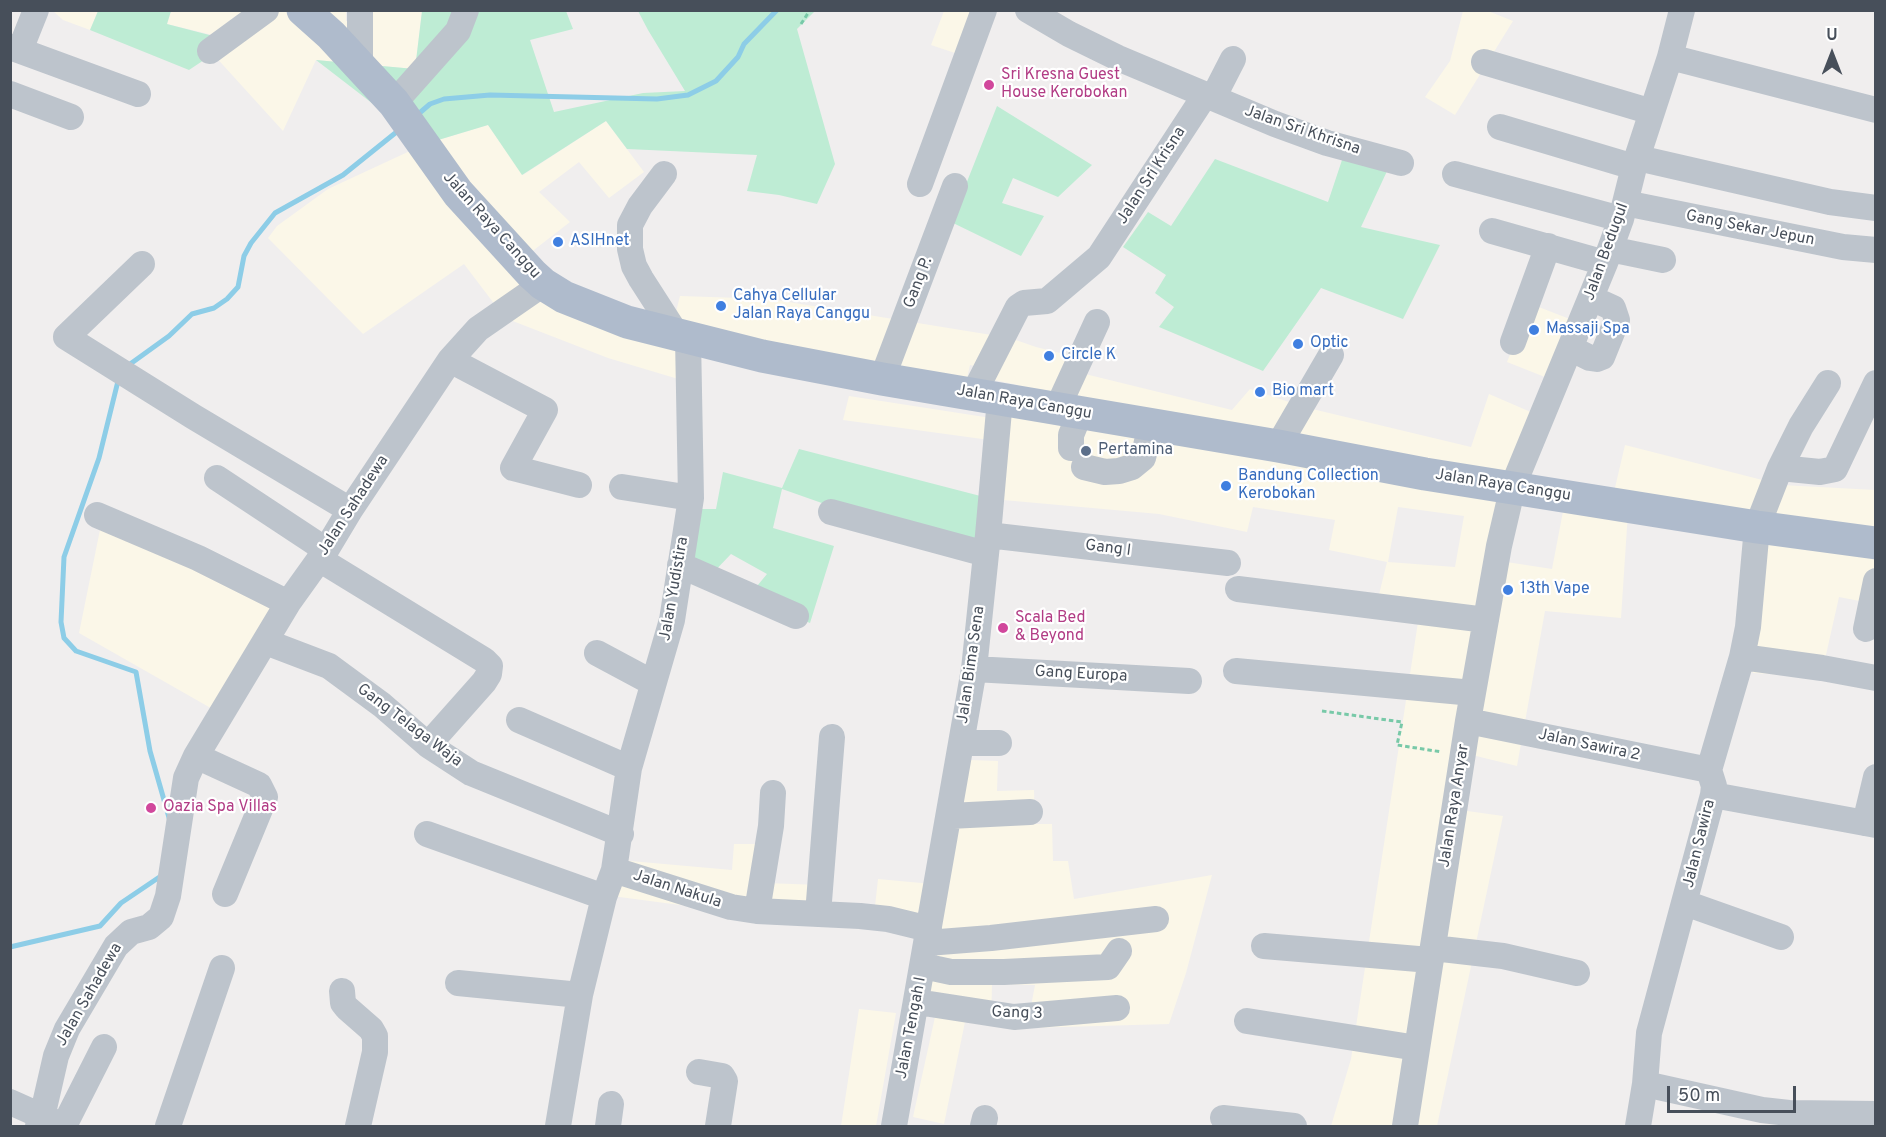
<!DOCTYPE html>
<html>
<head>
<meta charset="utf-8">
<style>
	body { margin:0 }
	#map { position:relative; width:1886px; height:1137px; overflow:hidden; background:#f0eeee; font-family:Overpass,sans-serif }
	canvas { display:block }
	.frame { position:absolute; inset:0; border:12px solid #474f5a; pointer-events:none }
	.north { position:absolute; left:1802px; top:24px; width:60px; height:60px; -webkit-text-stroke:4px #fff; paint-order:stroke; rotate:0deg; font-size:16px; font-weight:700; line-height:24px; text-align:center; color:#474f5a }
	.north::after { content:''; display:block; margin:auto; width:21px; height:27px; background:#474f5a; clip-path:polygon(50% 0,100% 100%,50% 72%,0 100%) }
	.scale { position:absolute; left:1667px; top:1086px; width:129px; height:27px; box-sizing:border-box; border:3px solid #474f5a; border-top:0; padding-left:8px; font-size:18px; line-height:21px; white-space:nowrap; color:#474f5a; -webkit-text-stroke:4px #fff; paint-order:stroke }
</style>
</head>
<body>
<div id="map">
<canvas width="1886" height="1137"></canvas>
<div class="frame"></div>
<div class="north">U</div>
<div class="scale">50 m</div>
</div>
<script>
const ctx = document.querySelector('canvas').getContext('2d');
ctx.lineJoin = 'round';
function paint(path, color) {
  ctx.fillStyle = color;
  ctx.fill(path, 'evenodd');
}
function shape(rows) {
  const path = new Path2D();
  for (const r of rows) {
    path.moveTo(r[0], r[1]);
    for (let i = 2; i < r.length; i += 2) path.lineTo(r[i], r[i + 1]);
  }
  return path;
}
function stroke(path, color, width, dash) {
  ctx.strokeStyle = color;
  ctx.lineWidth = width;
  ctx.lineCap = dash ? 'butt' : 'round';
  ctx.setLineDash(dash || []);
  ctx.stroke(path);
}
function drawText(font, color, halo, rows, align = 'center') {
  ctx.font = font + ' Overpass,sans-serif';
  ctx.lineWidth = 4.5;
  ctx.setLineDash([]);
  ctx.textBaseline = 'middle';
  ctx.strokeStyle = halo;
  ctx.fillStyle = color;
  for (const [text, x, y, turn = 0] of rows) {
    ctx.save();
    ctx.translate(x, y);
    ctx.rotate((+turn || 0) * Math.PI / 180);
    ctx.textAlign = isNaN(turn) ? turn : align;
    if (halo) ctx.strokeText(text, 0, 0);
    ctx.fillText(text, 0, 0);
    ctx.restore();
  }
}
const commercial = shape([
	[53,11,98,11,90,30,63,20],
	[171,11,346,11,346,21,360,21,361,11,422,11,415,69,316,60,283,131,213,54,221,37,167,24],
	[944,11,995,11,976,60,931,45],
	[1463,11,1488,11,1513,21,1455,115,1425,97,1450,61],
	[606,121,644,172,609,198,579,162,539,192,570,222,512,267,668,344,680,296,770,299,1010,338,1036,347,1088,360,1081,373,1232,410,1250,389,1304,407,1471,447,1489,394,1540,416,1500,561,1552,569,1565,501,1610,509,1625,445,1782,485,1875,490,1875,604,1839,597,1821,677,1753,673,1747,633,1758,532,1628,512,1621,618,1545,611,1517,766,1464,753,1453,809,1503,816,1437,1126,1331,1126,1351,1059,1418,622,1374,615,1387,562,1329,550,1335,520,1253,507,1247,532,1159,514,992,499,997,441,843,420,849,396,1004,420,1018,385,994,380,995,371,970,365,962,399,695,350,695,384,608,358,505,318,464,264,363,334,268,238,277,226,328,189,425,144,488,125,523,175],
	[1398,507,1464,516,1455,567,1388,562],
	[1531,304,1580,323,1555,381,1507,362],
	[101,525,148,540,285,616,230,719,79,633],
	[970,760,998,761,997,791,1034,790,1035,824,1052,824,1053,861,1068,861,1074,899,1212,875,1186,973,1169,1024,1027,1028,1035,985,992,984,991,1026,965,1022,944,1124,913,1117,935,1017,914,1016,935,936,873,924,878,879,943,885],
	[734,844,772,844,765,883,820,885,816,923,612,896,619,860,732,870],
	[859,1009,896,1013,876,1126,841,1126]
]);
const green = shape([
	[98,11,171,11,167,24,221,38,213,54,189,70,90,30],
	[422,11,566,11,573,29,530,40,554,112,643,93,685,91,648,30,638,11,815,11,797,29,835,164,817,204,779,195,747,191,757,155,627,149,606,121,522,175,488,125,425,144,316,60,415,69],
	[997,106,1092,165,1058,197,1013,178,1002,203,1044,216,1021,256,951,222],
	[1343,157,1388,169,1361,227,1440,245,1403,319,1321,288,1263,371,1159,327,1174,307,1155,293,1166,275,1123,247,1148,212,1171,226,1215,159,1328,202],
	[799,449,992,499,984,560,782,489,773,528,834,546,810,623,748,597,767,574,731,554,709,577,680,567,697,509,716,509,723,472,782,488]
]);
const stream = shape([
	[416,116,430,104,444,99,490,95,657,99,688,95,716,81,738,57,744,44,777,10],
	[126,367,169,336,192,314,214,308,227,299,238,287,244,256,251,243,275,213,343,175,399,130],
	[119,377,99,458,64,557,61,622,64,638,76,651,136,672,150,751,170,821],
	[10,947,100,926,121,903,161,876]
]);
const path = shape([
	[801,24,810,10],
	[1322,711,1402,722,1397,745,1442,752]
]);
const minor = shape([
	[360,10,360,66],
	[1028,10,1069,34,1118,58,1275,124,1327,143,1401,163],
	[10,47,138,94],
	[20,50,36,10],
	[210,51,266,10],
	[1670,57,1876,110],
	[1484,62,1652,112],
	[10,94,71,117],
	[1213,98,1233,59],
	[394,103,458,31,466,10],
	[1500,127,1634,167],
	[1638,158,1830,202,1876,208],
	[664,174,640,206,630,225,630,249,634,266,641,279,677,335],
	[1455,174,1621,219],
	[920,184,984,10],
	[1625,203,1843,247,1876,250],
	[1492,231,1605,263],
	[1610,249,1663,260],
	[142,264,66,337,194,417,350,510],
	[1513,342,1548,246],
	[1570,348,1590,358,1597,359,1602,357,1617,320,1613,308,1591,298],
	[450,360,545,410,513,468,579,485],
	[882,379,955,186],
	[974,393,1018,307,1024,303,1047,301,1099,257,1205,95],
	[1057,409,1097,322],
	[1278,446,1331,355],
	[1071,448,1071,435,1080,413],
	[1084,467,1105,472,1119,471,1132,467,1143,458,1151,425],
	[1780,468,1820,472,1835,469,1876,383],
	[217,478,326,550],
	[622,487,691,498],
	[831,512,986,554],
	[97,515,198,558,288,603],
	[988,535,1228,563],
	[319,559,484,660,490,666,489,674,484,682,428,745],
	[680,565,796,616],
	[1238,589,1486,620],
	[1866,629,1876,581],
	[266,642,329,666,382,705,428,745,471,773,621,834],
	[597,653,653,683],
	[1742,657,1822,668,1876,678],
	[974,669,1189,681],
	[1236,671,1473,693],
	[519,720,629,768],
	[1468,721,1709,770],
	[961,743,999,743],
	[196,756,259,785,265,797,225,894],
	[1713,795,1876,825],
	[949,816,1030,812],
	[1865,823,1876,777],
	[427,834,604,897],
	[614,870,731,907,757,911,860,916,888,919,929,929],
	[1685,903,1781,937],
	[757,911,771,826,773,793],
	[818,914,832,737],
	[927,943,991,938,1156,919],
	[1264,946,1430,960],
	[1433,948,1503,956,1577,973],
	[923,966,951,972,1004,972,1108,967,1119,951],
	[458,983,580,995],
	[342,991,343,1003,347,1008,371,1029,375,1036,375,1052,358,1126],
	[917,1002,1014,1017,1117,1008],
	[1247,1021,1417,1048],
	[699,1072,722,1076,725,1081,718,1126],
	[1645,1084,1762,1110,1789,1113,1876,1114],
	[10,1102,57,1123],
	[1223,1118,1294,1126],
	[38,1126,42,1117,56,1056,67,1029,116,946,131,932,149,927,161,917,168,896,186,778,196,756,288,603,326,550,350,510,450,360,478,329,543,284],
	[64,1126,104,1047],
	[168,1126,222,968],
	[558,1126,580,995,604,897,614,870,629,768,672,620,691,498,688,338],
	[608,1126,611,1104],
	[894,1126,974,669,988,535,1000,399],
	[983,1126,985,1118],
	[1405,1126,1468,721,1499,546,1513,486,1605,263,1621,219,1634,167,1670,57,1682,10],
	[1638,1126,1645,1084,1649,1033,1713,795,1714,786,1709,770,1742,657,1748,627,1757,527,1780,468,1801,426,1828,383]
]);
const major = shape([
	[303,10,331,35,394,103,458,193,532,274,543,284,564,297,627,322,762,356,882,379,1278,446,1425,474,1757,527,1876,543]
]);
const markers = [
	[989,85,6,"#d1479c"],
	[558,242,6,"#3f7fe0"],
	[721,306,6,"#3f7fe0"],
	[1534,330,6,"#3f7fe0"],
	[1298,344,6,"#3f7fe0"],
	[1049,356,6,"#3f7fe0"],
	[1260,392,6,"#3f7fe0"],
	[1086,451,6,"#5c6f8a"],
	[1226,486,6,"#3f7fe0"],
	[1508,590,6,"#3f7fe0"],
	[1003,628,6,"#d1479c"],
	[151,808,6,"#d1479c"]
];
const hotelNames = [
	["Sri Kresna Guest",1001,76],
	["House Kerobokan",1001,94],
	["Scala Bed",1015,619],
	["& Beyond",1015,637],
	["Oazia Spa Villas",163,808]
];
const streetNames = [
	["Jalan Sri Khrisna",1302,131,19],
	["Jalan Sri Krisna",1152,176,-57],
	["Jalan Raya Canggu",491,226,48],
	["Gang Sekar Jepun",1750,229,11],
	["Jalan Bedugul",1607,252,-70],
	["Gang P.",919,283,-69],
	["Jalan Raya Canggu",1024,403,10],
	["Jalan Raya Canggu",1503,486,9],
	["Jalan Sahadewa",354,506,-57],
	["Gang I",1108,549,7],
	["Jalan Yudistira",675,589,-80],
	["Jalan Bima Sena",972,665,-82],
	["Gang Europa",1081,675,3],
	["Gang Telaga Waja",409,726,37],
	["Jalan Sawira 2",1589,746,12],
	["Jalan Raya Anyar",1455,806,-81],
	["Jalan Sawira",1700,844,-76],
	["Jalan Nakula",677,890,18],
	["Jalan Sahadewa",90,995,-60],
	["Gang 3",1017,1014,2],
	["Jalan Tengah I",912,1028,-79]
];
const shopNames = [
	["ASIHnet",570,242],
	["Cahya Cellular",733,297],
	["Jalan Raya Canggu",733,315],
	["Massaji Spa",1546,330],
	["Optic",1310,344],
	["Circle K",1061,356],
	["Bio mart",1272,392],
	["Bandung Collection",1238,477],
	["Kerobokan",1238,495],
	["13th Vape",1520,590]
];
const serviceNames = [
	["Pertamina",1098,451]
];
paint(commercial, '#fbf7e8');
paint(green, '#beecd4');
stroke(stream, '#8dcde7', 5);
stroke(path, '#78c9a8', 3, [4.5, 3]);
stroke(minor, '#bdc4cc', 26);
stroke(major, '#afbbcc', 33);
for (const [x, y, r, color] of markers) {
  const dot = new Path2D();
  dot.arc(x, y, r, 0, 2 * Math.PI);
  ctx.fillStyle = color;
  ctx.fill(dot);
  stroke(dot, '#fff', 2);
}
drawText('16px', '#b23c85', '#fff', hotelNames, 'left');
drawText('16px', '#474f5a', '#fff', streetNames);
drawText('16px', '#366cbe', '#fff', shopNames, 'left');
drawText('16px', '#4e5e75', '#fff', serviceNames, 'left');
</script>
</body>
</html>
